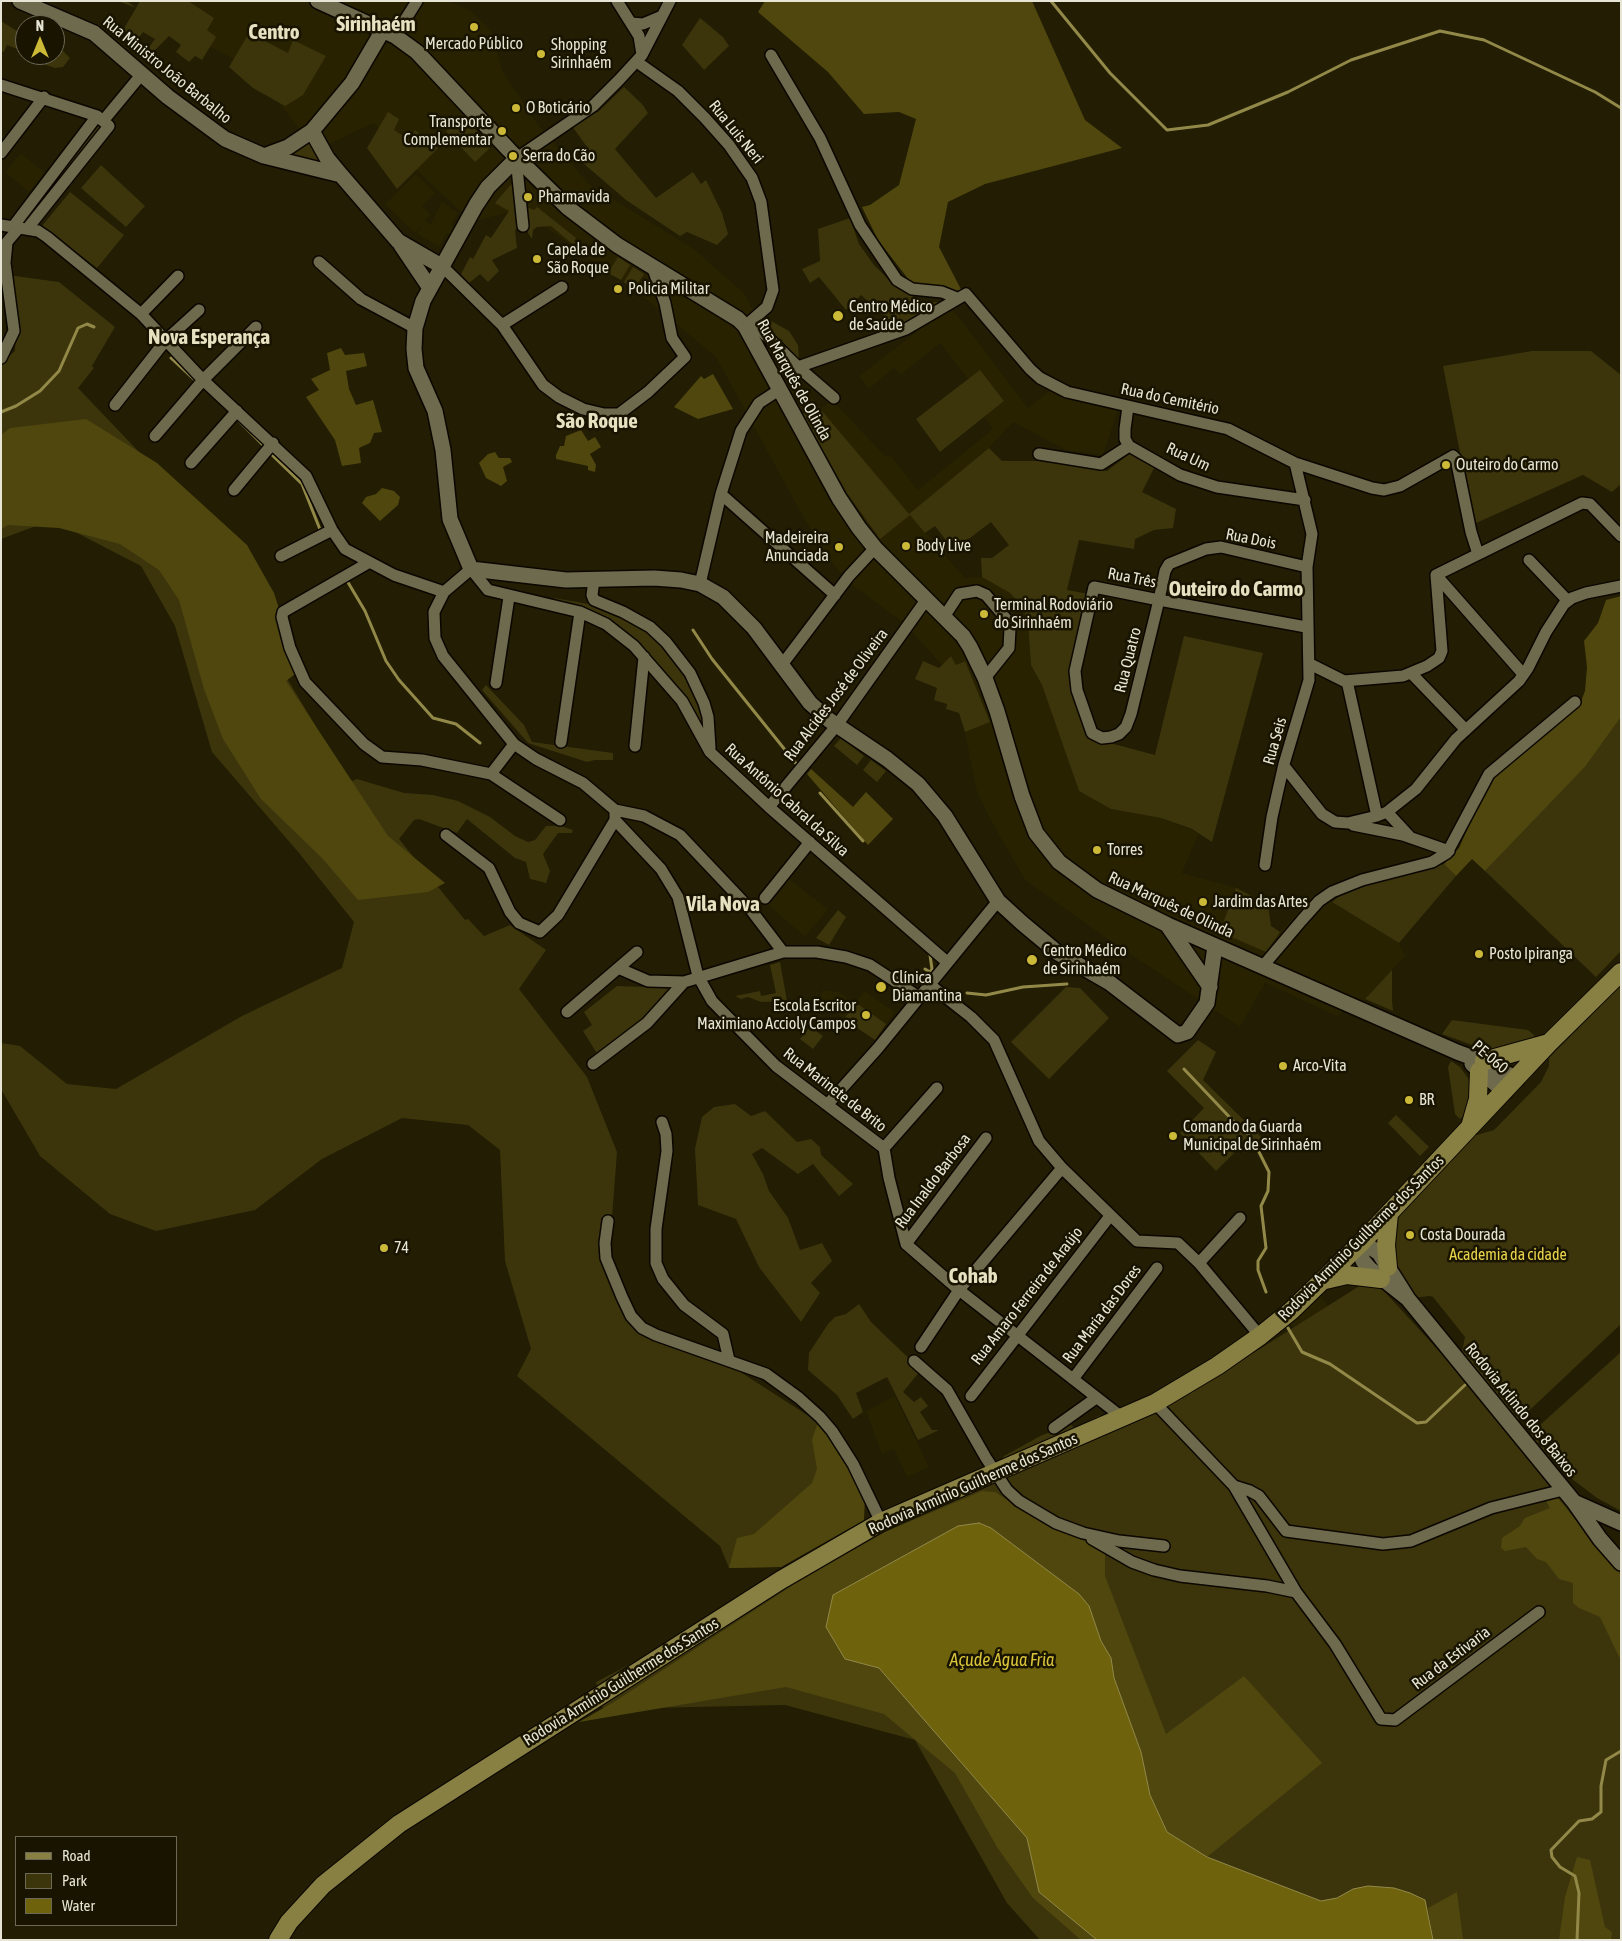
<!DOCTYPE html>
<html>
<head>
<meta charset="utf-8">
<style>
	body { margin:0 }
	#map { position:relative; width:1622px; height:1941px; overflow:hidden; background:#221d03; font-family:"Asap Condensed",sans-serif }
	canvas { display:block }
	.frame { position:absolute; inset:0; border:2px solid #e7e5d5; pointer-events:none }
	.legend { position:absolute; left:15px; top:1836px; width:162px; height:90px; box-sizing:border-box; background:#181400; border:1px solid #6b6855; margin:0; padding:6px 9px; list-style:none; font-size:15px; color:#e7e5d5 }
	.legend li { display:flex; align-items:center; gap:10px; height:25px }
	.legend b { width:25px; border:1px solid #6b6855 }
	.north { position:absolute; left:15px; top:15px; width:50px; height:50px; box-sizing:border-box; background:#181400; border:1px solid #6b6855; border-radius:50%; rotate:0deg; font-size:14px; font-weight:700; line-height:20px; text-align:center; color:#e7e5d5 }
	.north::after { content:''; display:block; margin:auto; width:18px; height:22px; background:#cdb938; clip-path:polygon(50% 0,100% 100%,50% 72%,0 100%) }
</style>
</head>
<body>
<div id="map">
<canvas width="1622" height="1941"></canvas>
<div class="frame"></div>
<ul class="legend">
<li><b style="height:6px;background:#887f43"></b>Road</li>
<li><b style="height:14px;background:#3c350c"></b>Park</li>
<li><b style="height:14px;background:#6e620d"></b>Water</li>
</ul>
<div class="north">N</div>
</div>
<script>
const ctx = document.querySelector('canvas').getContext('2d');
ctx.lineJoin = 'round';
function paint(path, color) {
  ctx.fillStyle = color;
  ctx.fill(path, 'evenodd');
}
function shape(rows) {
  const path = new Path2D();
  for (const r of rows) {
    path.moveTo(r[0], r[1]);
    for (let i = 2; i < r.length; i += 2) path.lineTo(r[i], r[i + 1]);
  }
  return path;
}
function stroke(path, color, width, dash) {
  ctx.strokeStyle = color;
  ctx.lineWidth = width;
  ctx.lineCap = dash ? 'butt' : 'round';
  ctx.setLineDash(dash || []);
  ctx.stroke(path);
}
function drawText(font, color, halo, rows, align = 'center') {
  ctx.font = font + ' "Asap Condensed",sans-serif';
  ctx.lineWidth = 5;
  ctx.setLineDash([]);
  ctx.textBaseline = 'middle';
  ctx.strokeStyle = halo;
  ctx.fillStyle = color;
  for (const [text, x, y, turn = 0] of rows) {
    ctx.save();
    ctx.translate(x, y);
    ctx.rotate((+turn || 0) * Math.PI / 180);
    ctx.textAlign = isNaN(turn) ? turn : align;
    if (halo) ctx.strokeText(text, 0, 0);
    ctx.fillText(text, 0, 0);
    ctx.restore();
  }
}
const built = shape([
	[149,1,448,1,469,9,492,32,502,70,536,122,589,184,694,249,744,293,773,346,820,409,832,400,886,457,890,455,918,490,993,429,984,417,1004,401,980,371,968,379,940,343,901,375,894,368,869,389,859,376,945,310,954,311,1028,408,1049,391,1118,411,1103,455,1068,451,1013,422,989,448,909,514,965,578,982,577,997,584,1010,593,1022,606,1028,622,1031,665,1042,685,1079,791,1111,809,1161,818,1199,833,1182,873,1238,888,1267,902,1271,926,1280,932,1313,895,1332,902,1399,943,1405,956,1365,999,1337,1016,1265,983,1240,1027,1106,938,1025,880,989,817,976,789,965,732,990,722,965,661,956,665,951,656,942,665,904,623,849,583,827,556,800,511,716,357,640,294,520,209,472,222,413,167,374,123,325,146,302,133,253,69,197,40],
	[21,153,45,173,29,192,5,172],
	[416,174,435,193,422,206,430,214,425,221,431,224,442,201,458,213,451,226,455,228,451,235,447,233,439,247,417,234,421,226,415,233,385,204],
	[788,878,828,909,805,937,766,903],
	[822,990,835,992,836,990,855,1003,864,991,895,1012,875,1040,826,1006,821,998],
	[1320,1295,1340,1322,1311,1343,1288,1323],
	[895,1396,929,1467,907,1477,894,1449,882,1454,866,1411]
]);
const green = shape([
	[118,1,127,1,136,8,140,1,188,1,214,18,207,30,216,37,202,60,195,56,189,62,176,52,181,45,169,36,152,53,147,50,155,39,143,32,136,42,123,30,136,8],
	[700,18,723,37,729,46,704,70,682,45],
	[1,21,25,36,25,55,55,55,55,43,70,58,63,67,55,68,43,64,43,60,20,54,20,50,7,45,4,52,1,51],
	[249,33,288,53,293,40,326,56,303,95,285,106,253,88,229,67],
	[624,87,642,104,648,113,615,149,656,198,693,172,701,184,706,180,722,213,728,234,717,245,687,232,680,236,626,200,583,163,592,154,572,126,599,111],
	[388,112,399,119,394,130,410,140,415,130,438,148,397,189,367,148],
	[463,116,491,147,475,162,446,131],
	[95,117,106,126,45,205,32,195],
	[311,136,328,167,283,156],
	[101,165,145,206,126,227,81,188],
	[515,180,519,224,515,231,517,248,492,260,499,271,488,282,480,274,469,283,461,274,470,257,473,259,486,235,491,238,509,211,495,203],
	[70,192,124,235,97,268,42,226],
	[537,207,576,238,574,241,578,245,576,247,551,226,537,227,533,230,532,239,528,233,526,210,529,208,534,210],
	[850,218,859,244,874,265,897,288,924,302,943,302,897,327,861,295,846,310,819,277,810,283,802,269,820,261,818,229],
	[618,257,630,265,621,280,608,273],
	[633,267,644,274,634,289,624,282],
	[15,276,59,282,115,327,92,366,94,368,78,388,140,453,267,645,342,770,352,781,357,779,404,793,433,795,458,801,490,817,515,836,528,842,535,840,546,826,561,826,573,830,572,833,558,833,543,854,550,871,546,883,530,879,526,862,515,858,467,819,457,833,419,819,414,820,399,839,465,920,468,919,484,936,510,925,546,950,519,989,587,1077,617,1152,609,1257,631,1317,728,1364,818,1422,864,1520,781,1567,729,1568,720,1546,517,1376,531,1349,505,1261,500,1150,468,1125,402,1118,322,1159,255,1210,156,1231,110,1214,40,1156,1,1089,1,1043,20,1046,67,1084,116,1089,242,1016,342,968,354,922,299,853,212,752,175,626,141,566,52,520,1,539,1,363,15,351,17,312,3,279],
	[766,318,789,331,798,345,799,358,797,359,758,324],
	[1532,351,1591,351,1621,375,1621,484,1612,492,1583,475,1474,524,1443,366],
	[980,370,1004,401,940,452,916,419],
	[816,404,909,514,989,448,1002,461,1041,461,1107,471,1132,452,1155,466,1142,492,1176,509,1173,528,1154,530,1135,539,1134,549,1079,540,1067,590,1089,594,1071,669,1095,739,1155,755,1184,636,1263,653,1212,842,1192,829,1161,818,1111,809,1079,791,1042,685,1031,665,1028,622,1022,606,1010,593,982,577,981,558,992,558,1009,545,991,522,970,538,951,547,935,526,925,533,910,515,880,539,847,493,802,414],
	[554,598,594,605,646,628,684,672,704,716,704,734,637,646,554,600],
	[951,656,956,665,965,661,990,722,965,732,959,713,946,709,947,704,934,700,937,688,915,679,923,661,939,668],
	[486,685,524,725,532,742,613,753,613,760,595,760,587,762,528,743,482,690],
	[1621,717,1621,951,1596,977,1485,871,1585,767],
	[841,738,864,756,857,765,834,746],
	[871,760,886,771,877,782,863,770],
	[1444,864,1456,876,1399,943,1332,902,1346,891],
	[1236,888,1268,905,1271,926,1280,932,1266,952,1220,932],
	[838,910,846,917,829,945,816,938],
	[780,962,787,1001,761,1002,748,997,741,999,735,996,760,991,761,996,776,993,770,965],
	[1392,970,1392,1001,1393,1011,1365,999],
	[1621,985,1621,1324,1517,1422,1461,1356,1465,1337,1433,1297,1430,1296,1412,1298,1402,1283,1388,1245,1393,1226,1400,1213,1463,1139,1494,1130,1541,1082,1549,1066,1549,1058],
	[617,986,675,988,627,1038,598,1055,583,1031,592,1025,584,1012],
	[1066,987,1080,988,1109,1018,1049,1079,1011,1042],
	[856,1003,886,1024,875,1040,844,1019],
	[1452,1020,1528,1030,1535,1036,1521,1044,1495,1050,1486,1050,1442,1034],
	[810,1027,823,1036,813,1049,800,1039],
	[1198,1040,1216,1052,1203,1080,1262,1138,1246,1153,1241,1146,1216,1171,1180,1133,1204,1108,1167,1071],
	[1451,1061,1460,1067,1468,1078,1471,1089,1467,1112,1460,1119,1455,1114,1448,1067],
	[735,1104,751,1116,765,1111,797,1142,811,1139,820,1147,821,1155,853,1184,839,1196,813,1164,798,1174,762,1148,752,1154,763,1174,769,1191,788,1218,800,1250,822,1243,832,1261,811,1283,820,1293,801,1322,759,1267,736,1219,698,1205,695,1149,702,1117,714,1107],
	[1396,1115,1429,1147,1420,1156,1388,1123],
	[1372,1278,1519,1438,1621,1573,1621,1940,1040,1940,1007,1903,915,1740,785,1705,603,1709,596,1682,997,1474,1239,1362],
	[859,1304,871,1322,921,1370,903,1392,914,1402,921,1397,928,1406,920,1412,932,1430,939,1430,918,1440,887,1377,856,1393,863,1412,853,1419,837,1395,808,1370,809,1353,828,1324,835,1317,846,1314],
	[1621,1352,1621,1511,1597,1498,1559,1469,1530,1434],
	[1100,1415,1102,1419,1000,1463,1004,1456,1042,1435,1071,1425,1075,1428]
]);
const forest = shape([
	[765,1,1032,1,1085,120,1122,148,985,184,948,202,939,247,965,297,916,289,878,240,862,207,870,205,899,185,916,119,899,112,864,114,828,72,758,12],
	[341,348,345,355,364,353,367,366,346,371,349,389,356,405,373,400,382,432,374,433,370,443,359,448,361,463,342,466,335,440,306,397,319,390,311,379,330,370,327,353],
	[713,374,733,409,698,419,674,407,701,376,704,379],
	[86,419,157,463,247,545,274,593,299,671,286,681,388,836,445,883,428,892,358,900,322,858,261,799,223,739,204,689,179,600,159,570,120,544,59,528,8,525,1,529,1,435,10,428],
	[581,430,588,441,595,437,601,447,590,454,596,465,595,472,588,470,588,466,556,459,556,455,560,446,564,446,566,436],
	[495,452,499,458,510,458,512,462,503,467,507,481,501,486,486,478,479,463,488,454],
	[382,488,394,491,400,497,398,505,380,521,362,503,366,497,376,494],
	[1621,596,1621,717,1585,767,1485,871,1472,859,1456,876,1444,864,1459,848,1477,807,1497,773,1580,704,1585,691,1587,667,1584,641,1598,623,1606,600],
	[811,769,853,807,866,792,893,819,868,845,807,774],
	[818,1422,843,1455,865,1497,864,1520,781,1567,729,1568,737,1538,754,1534,812,1483,817,1469,812,1440],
	[982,1491,995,1492,1033,1516,1105,1549,1105,1576,1166,1734,1244,1676,1322,1763,1207,1857,1167,1832,1150,1795,1141,1752,1114,1678,1111,1658,1101,1641,1089,1606,1079,1594,991,1528,979,1523,845,1659,879,1668,1027,1838,1039,1892,1097,1940,1081,1940,1033,1898,997,1847,955,1773,884,1714,786,1687,579,1722,614,1702,793,1585,885,1532],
	[1557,1497,1621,1575,1621,1661,1600,1617,1579,1608,1573,1603,1573,1583,1559,1579,1546,1562,1537,1559,1526,1547,1505,1551,1501,1548,1502,1538,1520,1526,1525,1518,1550,1508,1545,1499],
	[1577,1857,1590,1860,1605,1927,1612,1932,1611,1940,1559,1940,1565,1897],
	[1457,1892,1463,1940,1433,1940,1428,1908]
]);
const water = shape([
	[979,1523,991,1528,1079,1594,1089,1606,1101,1641,1111,1658,1114,1678,1141,1752,1150,1795,1167,1832,1207,1857,1321,1901,1337,1898,1353,1889,1368,1886,1394,1888,1410,1893,1425,1900,1433,1940,1097,1940,1039,1892,1027,1838,879,1668,845,1659,826,1627,833,1595,958,1526,979,1523]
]);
const stream = shape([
	[1051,1,1110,73,1167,130,1208,125,1288,92,1351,60,1440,31,1484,40,1595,92,1621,108],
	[171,358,198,383],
	[1,412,16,406,40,391,59,371,78,328,87,324,94,327],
	[238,420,265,447],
	[269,452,302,484,321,532],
	[346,579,365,611,386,661,399,680,433,718,456,724,480,743],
	[693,630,712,659,798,766],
	[820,793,863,841],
	[925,969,930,972,932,969,930,955],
	[967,993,986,995,1023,987,1067,984],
	[1184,1069,1237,1125,1245,1130,1255,1144,1269,1172,1268,1191,1261,1206,1266,1248,1258,1261,1258,1270,1266,1292],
	[1288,1328,1302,1352,1330,1364,1417,1423,1426,1422,1465,1385],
	[1577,1940,1579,1893,1575,1876,1560,1867,1552,1857,1551,1850,1579,1821,1592,1819,1601,1812,1601,1786,1606,1760,1621,1751]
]);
const street = shape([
	[617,1,639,36,642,55],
	[631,23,643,24,662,16],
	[395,36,417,1],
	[771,55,820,138,860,225,897,280,912,289,942,292,957,298],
	[637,62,678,91,705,118,729,145,752,178,761,202,773,290,767,307,751,321,798,367,834,398],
	[1,85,97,116,109,126,27,229],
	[103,121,141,75],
	[1,153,44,97],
	[517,158,593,106,619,80,642,55,670,1],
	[519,160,517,168,523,226],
	[1,225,38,231,47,237,141,314,203,380,306,476,332,530,345,549,394,575,444,592],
	[12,228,97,116],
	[319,262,361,299,415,328],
	[443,267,502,325,543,385,559,397,583,409,604,414,619,414,648,392,685,357,672,338,665,303,652,266],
	[141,314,178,276],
	[502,325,562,287],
	[1,358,14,331,5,263,7,242,18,229],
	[798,367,906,329,966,294,1030,369,1040,378,1067,392,1228,429,1295,463,1372,488,1384,490,1400,486,1453,456,1456,459,1471,532,1478,554],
	[115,405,166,340,199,310],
	[1128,407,1125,429,1125,439,1129,446,1180,475,1217,487,1305,500],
	[155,436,203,380,256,327],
	[1039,454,1101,464,1129,446],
	[191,463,237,411],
	[234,490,273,443],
	[721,494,835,595],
	[281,556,332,530],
	[1529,560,1568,601],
	[368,563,283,612,282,617,290,648,305,682,364,744,382,757,422,760,491,774,560,820],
	[1436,575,1582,503,1590,504,1621,536],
	[1436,575,1523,674],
	[594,580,592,595,594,600,623,612,650,627,666,642,690,673,704,703,708,717,710,748],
	[700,584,721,494,741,431,759,403,779,390],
	[944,617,959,594,977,591,986,595,1008,621,1010,628,1009,648,985,678],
	[1306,627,1159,600,1094,587,1075,671,1077,690,1092,733,1102,738,1111,737,1119,734,1126,727,1131,714,1159,600,1165,571,1169,564,1206,549,1221,547,1307,567],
	[1310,664,1344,681,1403,676,1427,666,1439,658,1442,651,1436,575],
	[781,666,849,576,875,548],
	[1411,673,1466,730],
	[1347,681,1377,816],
	[496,683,509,597],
	[561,742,580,612],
	[635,746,644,657],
	[1284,766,1322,814,1335,822,1348,823,1377,816,1387,812,1416,789,1456,739,1519,681,1528,668,1546,632,1564,604,1572,598,1586,593,1621,586],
	[491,774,514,744],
	[769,807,837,725,926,600],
	[615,810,583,783,536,759,514,744,443,656,435,638,434,612,444,592,471,569,488,590,580,612,606,624,634,646,682,701,710,752,769,807,947,962],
	[615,810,615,820,661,869,678,897,698,976,712,1001,776,1066,884,1148,889,1178,906,1244,959,1290,1123,1418],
	[615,810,644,816,680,835,751,910,783,952],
	[1387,812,1411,838],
	[1353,825,1403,835,1449,851],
	[446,835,489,868,510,912,519,923,540,932,558,915,615,820],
	[1265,865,1272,817,1284,764,1309,680,1307,567,1312,534,1295,463],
	[765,898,810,842],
	[1263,966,1302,920,1319,901,1332,892,1362,880,1432,862,1447,853,1489,774,1575,702],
	[618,968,648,981,684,982,783,952,817,952,846,957,870,965,919,997],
	[929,984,971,1017,994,1040,1039,1141,1062,1168,1137,1241,1178,1243,1199,1263,1260,1336],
	[567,1012,637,952],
	[593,1064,647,1023,684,982],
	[827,1105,878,1048,998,901],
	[662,1122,666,1134,667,1151,656,1229,656,1263,663,1279,684,1305,723,1334,729,1360],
	[884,1148,937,1088],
	[608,1221,605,1243,606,1258,622,1297,631,1316,642,1328,656,1335,766,1374,799,1398,820,1417,832,1431,853,1464,881,1522],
	[906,1244,986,1138],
	[1199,1263,1240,1218],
	[921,1347,959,1290,1062,1168],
	[914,1361,947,1390,986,1458,1007,1490,1019,1501,1056,1523,1083,1533,1119,1541,1164,1546],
	[1073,1379,1157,1268],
	[971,1396,1110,1216],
	[1155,1403,1234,1486,1296,1592,1335,1644,1381,1719,1395,1720,1539,1612],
	[1054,1428,1096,1398],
	[1234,1486,1250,1491,1259,1496,1286,1531,1383,1544,1411,1541,1491,1508,1563,1490],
	[1092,1539,1132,1562,1154,1570,1180,1576,1267,1586,1296,1592]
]);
const secondary = shape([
	[20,1,94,33,168,97,225,139,264,156,341,175,398,241,443,267],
	[318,1,395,36,417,52,509,150,567,207,617,245,738,319,745,326,839,498,859,528,875,548,963,636,970,647,985,678,997,711,1022,796,1036,833,1059,862,1097,890,1168,925,1457,1052,1489,1064,1517,1079],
	[312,131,327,158,341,175],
	[264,156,288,147,312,131,352,83,383,30],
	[517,158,488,187,476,205,423,301,415,328,414,349,416,368,435,411,443,450,450,519,471,569,566,580,654,578,681,580,700,584,723,597,754,628,810,703,829,720,887,759,918,784,945,816,998,901,1022,923,1058,953,1110,983,1178,1035,1187,1032,1207,1003,1215,946],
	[401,245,430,288],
	[1168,926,1210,987],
	[1472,1064,1505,1092],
	[1408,1299,1369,1268,1363,1261,1358,1246,1370,1247,1379,1253,1408,1299,1574,1502,1621,1523],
	[1574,1502,1600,1539,1621,1563]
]);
const primary = shape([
	[1484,1061,1549,1043],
	[1470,1127,1478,1099,1479,1071],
	[1388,1267,1386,1245,1389,1214],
	[1321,1281,1347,1275,1381,1279],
	[278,1940,289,1922,323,1885,399,1824,781,1580,881,1522,1155,1403,1217,1366,1260,1336,1291,1311,1361,1243,1549,1043,1621,972]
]);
const markers = [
	[474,27,5,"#cdb938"],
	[541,54,5,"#cdb938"],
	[516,108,5,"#cdb938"],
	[502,131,5,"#cdb938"],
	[513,156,5,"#cdb938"],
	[528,197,5,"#cdb938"],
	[537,259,5,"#cdb938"],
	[618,289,5,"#cdb938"],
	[838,316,6,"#cdb938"],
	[1446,465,5,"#cdb938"],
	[906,546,5,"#cdb938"],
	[839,547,5,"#cdb938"],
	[984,614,5,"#cdb938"],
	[1097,850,5,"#cdb938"],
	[1203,902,5,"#cdb938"],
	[1479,954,5,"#cdb938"],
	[1032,960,6,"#cdb938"],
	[881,987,6,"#cdb938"],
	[866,1015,5,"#cdb938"],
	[1283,1066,5,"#cdb938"],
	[1409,1100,5,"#cdb938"],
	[1173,1136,5,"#cdb938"],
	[1410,1235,5,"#cdb938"],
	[384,1248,5,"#cdb938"]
];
const poiNames = [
	["Mercado Público",474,44,"center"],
	["Shopping",551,45],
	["Sirinhaém",551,63],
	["O Boticário",526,108],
	["Transporte",492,122,"right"],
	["Complementar",492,140,"right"],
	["Serra do Cão",523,156],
	["Pharmavida",538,197],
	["Capela de",547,250],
	["São Roque",547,268],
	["Policia Militar",628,289],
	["Centro Médico",849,307],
	["de Saúde",849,325],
	["Outeiro do Carmo",1456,465],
	["Madeireira",829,538,"right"],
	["Anunciada",829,556,"right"],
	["Body Live",916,546],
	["Terminal Rodoviário",994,605],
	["do Sirinhaém",994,623],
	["Torres",1107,850],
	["Jardim das Artes",1213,902],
	["Centro Médico",1043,951],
	["de Sirinhaém",1043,969],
	["Posto Ipiranga",1489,954],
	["Clínica",892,978],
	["Diamantina",892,996],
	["Escola Escritor",856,1006,"right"],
	["Maximiano Accioly Campos",856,1024,"right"],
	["Arco-Vita",1293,1066],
	["BR",1419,1100],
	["Comando da Guarda",1183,1127],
	["Municipal de Sirinhaém",1183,1145],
	["Costa Dourada",1420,1235],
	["74",394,1248]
];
const streetNames = [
	["Rua Ministro João Barbalho",167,70,39],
	["Rua Luis Neri",736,132,51],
	["Rua Marquês de Olinda",794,380,61],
	["Rua do Cemitério",1170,399,12],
	["Rua Um",1188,457,25],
	["Rua Dois",1251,539,11],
	["Rua Três",1132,578,11],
	["Rua Quatro",1128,660,-76],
	["Rua Alcides José de Oliveira",836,695,-53],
	["Rua Seis",1275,741,-74],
	["Rua Antônio Cabral da Silva",787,800,42],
	["Rua Marquês de Olinda",1171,905,25],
	["PE-060",1490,1057,40],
	["Rua Marinete de Brito",835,1090,38],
	["Rua Inaldo Barbosa",933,1181,-53],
	["Rodovia Armínio Guilherme dos Santos",1361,1238,-45],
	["Rua Amaro Ferreira de Araújo",1027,1296,-52],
	["Rua Maria das Dores",1102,1314,-53],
	["Rodovia Arlindo dos 8 Baixos",1521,1410,51],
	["Rodovia Armínio Guilherme dos Santos",973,1484,-24],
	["Rua da Estivaria",1451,1658,-37],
	["Rodovia Armínio Guilherme dos Santos",621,1682,-32]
];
const parkNames = [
	["Academia da cidade",1508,1255]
];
const waterNames = [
	["Açude Água Fria",1002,1660]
];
const districtNames = [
	["Sirinhaém",376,24],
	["Centro",274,32],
	["Nova Esperança",209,337],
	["São Roque",597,421],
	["Outeiro do Carmo",1236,589],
	["Vila Nova",723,904],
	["Cohab",973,1276]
];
paint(built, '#282200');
paint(green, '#3c350c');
paint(forest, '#50470f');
paint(water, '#6e620d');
stroke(water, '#928949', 1);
stroke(stream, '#928949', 3);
stroke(street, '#0b0700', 14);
stroke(secondary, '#0b0700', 18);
stroke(primary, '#0b0700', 20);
stroke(street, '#6e6a4d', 11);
stroke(secondary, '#6e6a4d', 15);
stroke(primary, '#887f43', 18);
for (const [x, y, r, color] of markers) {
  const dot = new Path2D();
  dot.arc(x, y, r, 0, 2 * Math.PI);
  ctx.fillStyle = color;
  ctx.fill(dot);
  stroke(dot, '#181400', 2);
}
drawText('16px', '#e7e5d5', '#181400', poiNames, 'left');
drawText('16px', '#e7e5d5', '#181400', streetNames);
drawText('16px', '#e9d34c', '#181400', parkNames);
drawText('italic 18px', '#dac439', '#181400', waterNames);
drawText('bold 21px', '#e6e1c1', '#181400', districtNames);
</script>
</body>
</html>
